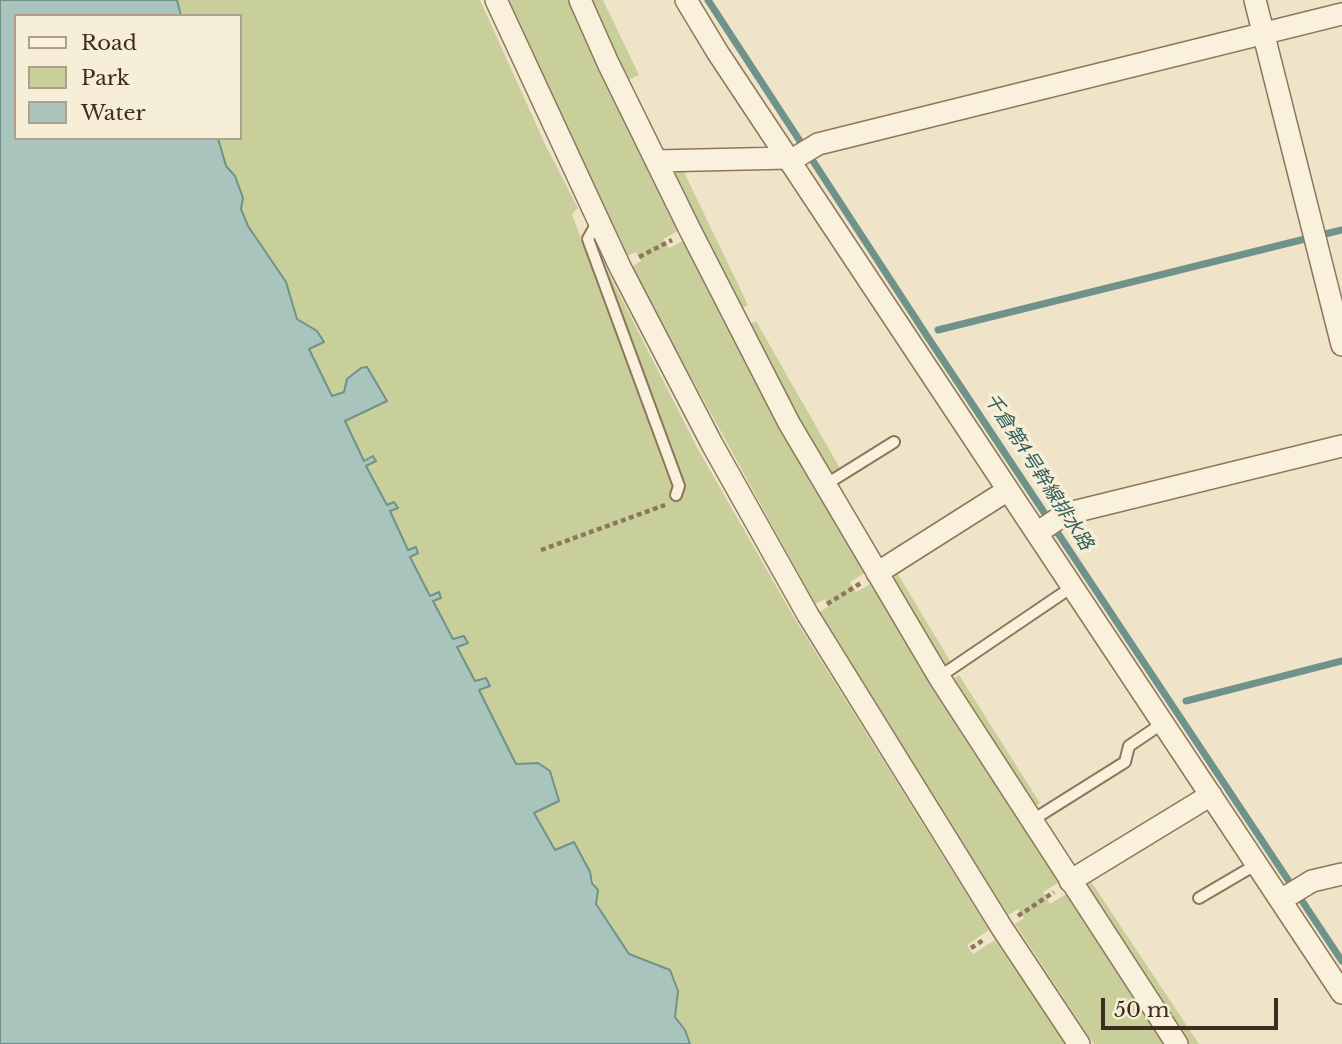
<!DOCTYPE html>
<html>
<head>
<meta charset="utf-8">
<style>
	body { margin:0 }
	#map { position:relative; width:1342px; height:1044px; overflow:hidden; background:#f0e4c8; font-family:"Libre Baskerville",serif }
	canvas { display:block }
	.legend { position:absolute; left:14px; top:14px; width:228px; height:126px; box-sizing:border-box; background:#f7eed8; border:2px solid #ada18e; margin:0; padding:9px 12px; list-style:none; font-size:21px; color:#3d2e20 }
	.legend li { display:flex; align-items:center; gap:14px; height:35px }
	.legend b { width:35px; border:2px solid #ada18e }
	.scale { position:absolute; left:1101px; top:998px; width:177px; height:32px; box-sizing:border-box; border:4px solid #3d2e20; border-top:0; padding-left:9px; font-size:21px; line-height:24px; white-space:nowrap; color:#3d2e20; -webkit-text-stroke:5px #f7eed8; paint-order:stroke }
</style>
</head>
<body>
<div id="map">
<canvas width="1342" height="1044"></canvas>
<ul class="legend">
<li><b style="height:9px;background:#faf1dc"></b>Road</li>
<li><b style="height:19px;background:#c9cf9b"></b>Park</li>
<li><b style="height:19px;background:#a9c4bc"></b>Water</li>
</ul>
<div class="scale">50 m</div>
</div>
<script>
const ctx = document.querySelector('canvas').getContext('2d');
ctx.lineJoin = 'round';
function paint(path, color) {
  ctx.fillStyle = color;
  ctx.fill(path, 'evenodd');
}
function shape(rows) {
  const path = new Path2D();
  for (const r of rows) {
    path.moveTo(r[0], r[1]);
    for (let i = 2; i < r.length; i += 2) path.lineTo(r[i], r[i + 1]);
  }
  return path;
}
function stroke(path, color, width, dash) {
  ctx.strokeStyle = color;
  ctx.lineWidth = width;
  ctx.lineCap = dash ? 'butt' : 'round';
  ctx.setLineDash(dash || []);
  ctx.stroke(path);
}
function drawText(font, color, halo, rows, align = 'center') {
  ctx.font = font + ' "Libre Baskerville","Noto Sans JP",serif';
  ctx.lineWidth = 7;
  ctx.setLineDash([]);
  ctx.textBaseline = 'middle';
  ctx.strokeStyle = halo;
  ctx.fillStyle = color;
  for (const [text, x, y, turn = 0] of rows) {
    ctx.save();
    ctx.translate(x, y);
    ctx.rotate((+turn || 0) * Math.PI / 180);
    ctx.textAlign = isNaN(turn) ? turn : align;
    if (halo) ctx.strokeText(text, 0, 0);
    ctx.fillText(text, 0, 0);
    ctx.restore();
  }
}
const green = shape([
	[177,0,480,0,545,144,578,208,572,214,672,487,683,494,683,481,602,260,698,449,792,614,989,930,967,945,973,954,995,940,1066,1044,690,1044,685,1030,675,1017,678,991,629,954,596,904,598,890,574,842,555,850,534,813,559,801,538,763,516,764,479,690,489,686,486,678,475,681,457,647,467,643,464,636,454,639,433,601,439,592,431,596,410,556,418,553,416,547,408,550,390,511,397,508,387,505,366,466,375,460,364,461,344,420,387,400,367,367,344,392,332,396,309,348,324,342,317,331,297,319,295,315,294,307,286,282,248,226,241,209,243,198,235,176,226,166,218,138,240,138,240,16,181,16],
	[509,0,572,0,682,229,663,239,669,248,687,239,868,571,850,582,856,592,874,582,1061,881,1043,892,1050,904,1068,893,1165,1044,1094,1044,1015,924,1024,918,1018,909,1008,915,820,612,829,606,825,599,815,604,649,300,633,266,641,261,636,252,627,256],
	[588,0,603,0,639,75,626,81],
	[683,170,748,305,739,310,672,183,676,173],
	[756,321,841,470,829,476,746,326],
	[893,566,950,661,945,665,939,665,888,580],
	[959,675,1040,803,1030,810,950,681],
	[1088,877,1199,1044,1186,1044,1083,889]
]);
const water = shape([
	[0,0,177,0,181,16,16,16,16,138,218,138,226,166,235,176,243,198,241,209,248,226,286,282,297,319,317,331,324,342,309,349,332,396,344,392,347,379,361,368,367,367,387,401,345,421,364,461,373,456,376,461,366,466,387,505,394,502,398,508,390,511,408,550,416,547,418,553,410,557,430,596,439,592,441,598,433,601,453,639,464,636,468,643,457,647,475,681,486,678,490,686,479,690,516,764,538,763,550,771,559,801,534,813,555,850,574,842,590,872,592,883,598,890,596,904,629,954,670,970,678,991,675,1017,685,1030,690,1044,0,1044,0,0]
]);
const stream = shape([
	[708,0,927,336,1342,961],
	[1325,234,1342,230],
	[938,330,1305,239],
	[1186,701,1342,661]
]);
const path = shape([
	[639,257,672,240],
	[541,550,665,505],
	[827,604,861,583],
	[1018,916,1054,892],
	[971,948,985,939]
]);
const lane = shape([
	[598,221,588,239,679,486,676,495],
	[825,485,894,442],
	[939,677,1072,587],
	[1031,821,1125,762,1129,746,1163,723],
	[1199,898,1257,864]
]);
const street = shape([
	[496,0,620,267,712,444,808,615,1002,928,1079,1044],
	[580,0,608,63,690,230,789,423,939,677,1177,1044],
	[686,0,718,53,1342,993],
	[1255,0,1342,345],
	[656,161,788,158],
	[790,161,818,144,1342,14],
	[1037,533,1065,514,1342,446],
	[877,573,1008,490],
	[1070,881,1211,795],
	[1281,900,1312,881,1342,874]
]);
const waterNames = [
	["千倉第4号幹線排水路",1038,472,57]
];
paint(green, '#c9cf9b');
paint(water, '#a9c4bc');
stroke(water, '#6f938a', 2);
stroke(stream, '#6f938a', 7);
stroke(lane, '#8d765c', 14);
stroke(street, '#8d765c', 24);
stroke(path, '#8d765c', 4.5, [5, 3.5]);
stroke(lane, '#faf1dc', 10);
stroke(street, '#faf1dc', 21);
drawText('italic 19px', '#2f5d5a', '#f7eed8', waterNames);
</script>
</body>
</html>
